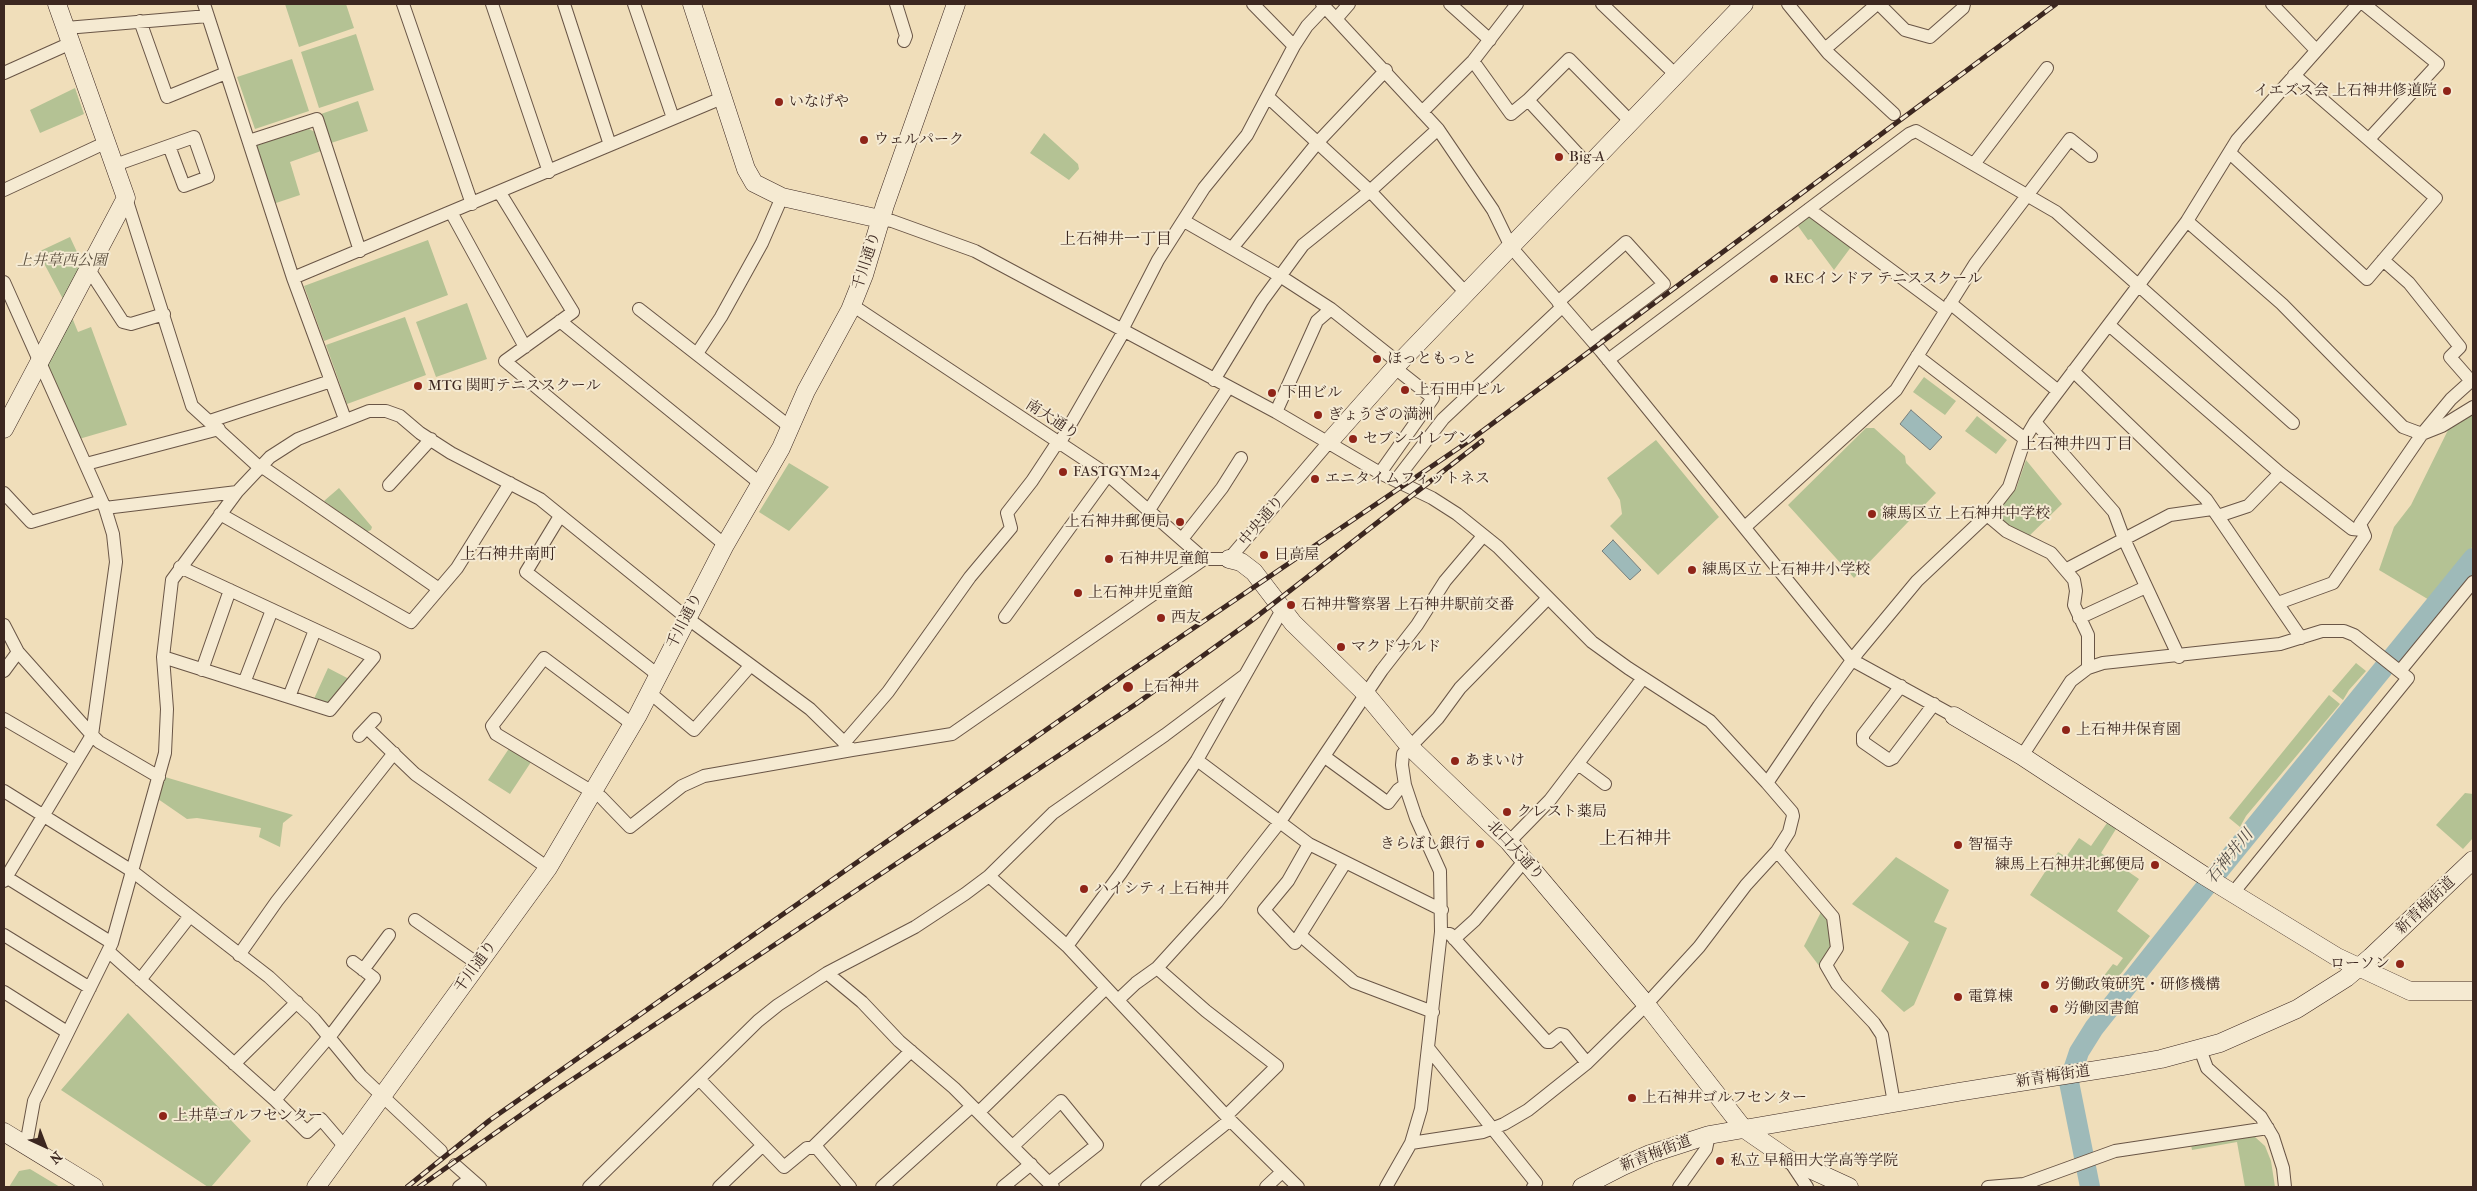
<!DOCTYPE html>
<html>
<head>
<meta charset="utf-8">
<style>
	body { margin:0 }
	#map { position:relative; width:2477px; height:1191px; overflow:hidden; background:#f0deba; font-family:"IM FELL French Canon",serif }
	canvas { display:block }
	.frame { position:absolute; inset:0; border:5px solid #3c2720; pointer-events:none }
	.north { position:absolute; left:20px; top:1121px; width:50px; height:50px; -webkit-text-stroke:4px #f5ead2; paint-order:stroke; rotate:137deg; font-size:14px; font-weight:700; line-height:20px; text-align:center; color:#3c2720 }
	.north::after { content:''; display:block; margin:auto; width:18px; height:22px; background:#3c2720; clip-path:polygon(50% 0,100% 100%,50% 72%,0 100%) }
</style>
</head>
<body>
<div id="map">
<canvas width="2477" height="1191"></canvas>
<div class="frame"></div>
<div class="north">N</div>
</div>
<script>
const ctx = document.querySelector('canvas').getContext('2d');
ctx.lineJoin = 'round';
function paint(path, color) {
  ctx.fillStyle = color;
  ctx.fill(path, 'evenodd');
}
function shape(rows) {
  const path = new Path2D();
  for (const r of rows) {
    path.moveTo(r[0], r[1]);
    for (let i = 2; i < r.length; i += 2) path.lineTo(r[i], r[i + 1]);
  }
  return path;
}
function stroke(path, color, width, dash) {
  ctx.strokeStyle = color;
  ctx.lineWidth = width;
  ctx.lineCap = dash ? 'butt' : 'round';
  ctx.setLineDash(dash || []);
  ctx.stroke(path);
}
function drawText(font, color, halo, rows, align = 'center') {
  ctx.font = font + ' "IM FELL French Canon","Noto Serif JP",serif';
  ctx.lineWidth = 4;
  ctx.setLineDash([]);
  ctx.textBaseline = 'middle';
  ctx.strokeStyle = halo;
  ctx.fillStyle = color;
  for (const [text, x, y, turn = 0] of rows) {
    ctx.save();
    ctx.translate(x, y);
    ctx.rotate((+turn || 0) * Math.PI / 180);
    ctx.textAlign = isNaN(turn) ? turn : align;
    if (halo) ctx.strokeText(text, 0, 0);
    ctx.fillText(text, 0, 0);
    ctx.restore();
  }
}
const green = shape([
	[285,4,346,4,354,28,299,47],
	[356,34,374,90,319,108,301,52],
	[292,59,309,111,255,129,237,77],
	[75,88,84,114,40,133,30,110],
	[358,101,368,131,331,143,321,114],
	[309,129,315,132,321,151,290,162,300,195,273,204,255,148,257,144],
	[1044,133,1078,164,1079,169,1069,180,1030,153],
	[1808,217,1813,218,1851,247,1834,270,1811,239,1808,240,1798,226],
	[70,237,83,265,64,301,38,252],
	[428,240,448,295,324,341,304,286],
	[467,303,487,359,436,377,416,322],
	[71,315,78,332,91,327,127,425,79,439,46,364],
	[405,317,426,375,347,404,326,345],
	[1924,377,1956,401,1945,415,1913,392],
	[2473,413,2473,546,2431,601,2379,570,2394,527,2411,505,2450,426],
	[1977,416,2007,440,1996,454,1965,431],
	[1866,428,1874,428,1905,456,1906,463,1936,493,1854,578,1788,505],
	[1656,440,1719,517,1658,575,1610,526,1622,514,1620,500,1607,478],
	[2026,460,2062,504,2027,538,1993,515,2016,489],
	[789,463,829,487,789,531,759,512],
	[339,488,372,527,371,530,366,532,324,501],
	[2356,663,2366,671,2349,690,2343,700,2332,691],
	[328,668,351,680,330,707,313,701],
	[2329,695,2340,704,2246,816,2240,827,2229,818],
	[510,747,531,762,510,794,488,780],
	[165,777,293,815,283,823,280,847,259,837,261,828,197,818,187,819,158,799],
	[2465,793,2473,794,2473,838,2463,849,2436,825],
	[2107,823,2116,829,2101,853,2139,879,2117,911,2150,936,2113,984,2103,977,2113,964,2117,966,2123,958,2030,895,2058,852,2066,857,2079,838,2091,846],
	[1896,857,1949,890,1934,922,1947,928,1914,1005,1904,1012,1881,991,1909,942,1852,904],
	[1822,910,1826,914,1834,940,1820,967,1804,946],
	[128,1013,251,1141,211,1187,208,1187,61,1090],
	[2242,1137,2255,1137,2265,1146,2271,1161,2275,1187,2245,1187,2237,1142,2192,1150,2191,1145],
	[30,1169,60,1187,9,1187,19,1171]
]);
const water = shape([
	[1911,410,1942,437,1930,450,1900,424,1911,410],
	[1613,540,1641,570,1630,580,1602,551,1613,540]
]);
const river = shape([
	[2090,1187,2069,1082,2079,1052,2094,1028,2204,889,2473,558]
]);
const street = shape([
	[204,4,293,278,345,419],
	[403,4,472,204],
	[492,4,549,172],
	[564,4,610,145],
	[634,4,673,118],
	[896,4,906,36,904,41],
	[1253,4,1294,46],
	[1322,4,1438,129,1493,210,1511,247,1601,351,1852,660,1954,716],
	[1450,4,1490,40],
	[1602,4,1676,75],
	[1788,4,1828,53,1894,114],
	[1879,4,1905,30,1930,37,1963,8,1964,4],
	[2272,4,2316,50],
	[2364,4,2438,64,2369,139],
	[1336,19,1349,4],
	[140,21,167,97,226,73],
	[66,28,208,16],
	[1825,49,1877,4],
	[1473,61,1511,114,1528,100,1588,165],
	[4,73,71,43],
	[1268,97,1370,191,1466,293],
	[1528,100,1569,59,1631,122],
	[1422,112,1473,61,1517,4],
	[249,141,317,119,360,251],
	[2230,153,2367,279,2436,198,2294,75],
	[1974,164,2047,68],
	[115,165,194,137,208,177,184,186,169,146],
	[4,190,107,142],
	[500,193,573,312,505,361,725,545],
	[126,198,192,406,259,467],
	[1809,209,1945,310],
	[451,212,525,347],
	[880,219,892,221,975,251,1276,412,1380,473,1432,498,1457,514,1498,547,1592,642,1628,668,1710,721,1767,783,1819,706,1858,652,1917,581,1987,515,2009,487,2025,439,2035,422,2187,221,2237,140,2358,4],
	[1184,221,1280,276,1331,309,1399,363],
	[2187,221,2282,304,2403,427,2422,434,2442,426,2473,407],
	[1232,248,1318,142,1386,70],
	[88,268,123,322,131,324,164,314],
	[293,278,722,98],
	[4,282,105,508,113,534,116,562,92,735,4,881],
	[1558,302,1626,242,1664,284,1591,339],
	[1950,303,2058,391],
	[852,305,1108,475,1204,559,1229,559,1329,442],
	[639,309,790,427],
	[560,321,761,484],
	[2109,325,2280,473,2352,529,2362,530],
	[1122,330,1158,260,1204,188,1247,135,1294,46,1307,26,1325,7],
	[698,352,721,317,762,243,782,197],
	[1917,356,2025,439],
	[1608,360,1909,134,1916,131,2056,212,2293,423],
	[2073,371,2206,499,2301,638],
	[1214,380,1262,301,1303,245,1370,191,1438,129],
	[1276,412,1317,321,1331,309],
	[210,421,331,381],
	[2035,422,2114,512,2124,539,2179,657],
	[1059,444,1124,331],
	[86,464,219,429],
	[261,466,439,589],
	[1380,473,1433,398,1395,368],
	[1396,480,1443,419,1562,307],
	[389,485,431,439],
	[4,493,31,522,102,501],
	[105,508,237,492],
	[1149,510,1228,388],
	[220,514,411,622,457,568,510,483],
	[1987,515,2006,531,2051,553,2074,580,2076,591,2074,605,2088,635,2088,668],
	[560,516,526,572,658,675],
	[2218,516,2248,506,2280,473],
	[1745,527,1896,390,1975,264,2070,139,2091,156],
	[1182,539,1222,488,1241,458],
	[2067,569,2170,515,2212,509],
	[2278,603,2333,583,2365,536,2360,524,2422,434,2451,399,2471,381,2450,357,2460,347,2409,283,2383,260],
	[1005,617,1108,475],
	[2079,618,2146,587],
	[4,625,18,652,92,735,99,742,159,777],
	[163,657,330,710,374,657,180,567],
	[202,670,230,590],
	[4,671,18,652],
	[2400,671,2473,582],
	[244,683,272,610],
	[1901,686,1863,735,1863,742,1889,760,1893,758,1934,704],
	[649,692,694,730,750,666],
	[289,697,315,630],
	[4,719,76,761],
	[367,728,415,774,548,868],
	[359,736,375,719],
	[844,743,888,692,970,577,1011,528,1007,513,1032,481,1057,443],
	[2022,756,2071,681,2088,668,2103,663,2280,644,2322,631,2344,631,2354,635,2408,678,2233,893],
	[1325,757,1388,803,1398,790,1405,785],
	[1197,760,1309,844,1442,910],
	[1578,764,1605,784],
	[4,791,132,871,269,977,314,1019,361,1076,441,1151],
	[591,791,496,734,492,726,544,658,632,724],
	[601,797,630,827,682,786,704,776,852,750],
	[1509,842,1550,800,1643,678],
	[1309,844,1288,881,1264,910,1295,943,1345,863],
	[1777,851,1833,917,1837,948,1826,965,1837,984,1874,1023,1882,1035,1894,1103],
	[989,876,1067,946,1230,1120,1298,1187],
	[6,877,112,943],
	[415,920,478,964],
	[1441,932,1450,934,1547,1042,1550,1042,1560,1034,1564,1035,1587,1063],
	[4,935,90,988],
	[1300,935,1354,982,1433,1012],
	[1454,939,1475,920,1525,860],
	[1067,946,1121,873,1197,760,1282,610],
	[108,951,275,1100,307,1132,321,1119,345,1147],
	[239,955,277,901,394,753],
	[1157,968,1206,1011,1277,1066,1226,1116],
	[363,970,389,935],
	[827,973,862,1002,899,1041,954,1088,1053,1187],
	[140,980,190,916],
	[4,992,67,1032],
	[1118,1000,1136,983,1157,968,1217,902,1279,823,1382,670,1417,625,1445,581,1483,536],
	[1429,1049,1536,1183,1533,1187],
	[2200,1049,2207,1068,2261,1117,2273,1137,2283,1168,2285,1187],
	[234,1064,297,1002],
	[699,1079,784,1167,807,1148,817,1148,850,1187],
	[275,1100,334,1031,374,978,353,962],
	[979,1112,1106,988],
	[1411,1143,1483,1132,1504,1124,1528,1110,1587,1063,1643,1008,1699,947,1746,885,1777,851,1789,832,1793,816,1792,812,1767,783],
	[26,1145,34,1101,112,943,165,753,167,709,163,657,172,580,237,492,270,457,298,439,369,411,386,411,400,416,420,433,451,453,540,499,687,618,810,709,852,750,952,734,1204,559],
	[1013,1146,1061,1101,1097,1145,1049,1183],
	[812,1148,911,1051],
	[1789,1160,1807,1187],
	[455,1165,480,1187],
	[459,1187,470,1179],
	[589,1187,758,1021,778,1005,827,973,915,927,965,894,989,876,1053,813,1165,735,1245,675],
	[719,1187,763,1145],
	[882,1187,972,1106],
	[1003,1187,1031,1164],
	[1147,1187,1230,1120],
	[1266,1187,1282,1172],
	[1386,1187,1411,1143,1421,1109,1441,932,1440,871,1416,818,1405,785,1402,765,1403,754,1438,718,1460,688,1548,598],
	[1679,1187,1706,1149,1709,1135],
	[1988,1187,2024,1184,2115,1151,2268,1128]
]);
const secondary = shape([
	[692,4,746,169,754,183,782,197,880,219],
	[4,429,126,198,57,4],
	[1329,442,1399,363,1744,4],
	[1229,559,1241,562,1254,572,1293,623,1366,694,1410,747,1509,842,1646,1004,1743,1128,1788,1159,1849,1187],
	[1954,716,2022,756,2203,875,2337,957,2410,991,2473,991],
	[4,1132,94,1187],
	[316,1187,548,868,638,715,725,545,781,448,806,391,850,310,864,275,885,205,956,4],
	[1582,1187,1623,1166,1650,1154,1709,1135,1958,1092,2122,1066,2161,1059,2220,1043,2297,1009,2346,978,2371,957,2473,860]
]);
const rail = shape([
	[407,1187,490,1120,759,931,1123,676,1469,441,2056,4],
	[419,1187,552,1093,1136,704,1251,621,1482,441]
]);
const markers = [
	[2447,91,5,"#8f2418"],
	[779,102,5,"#8f2418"],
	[864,140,5,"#8f2418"],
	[1559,157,5,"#8f2418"],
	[1774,279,5,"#8f2418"],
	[1377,359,5,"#8f2418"],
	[418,386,5,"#8f2418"],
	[1405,390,5,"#8f2418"],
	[1272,393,5,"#8f2418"],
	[1318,415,5,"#8f2418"],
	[1353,439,5,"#8f2418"],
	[1063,472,5,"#8f2418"],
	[1315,479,5,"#8f2418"],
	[1872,514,5,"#8f2418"],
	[1180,522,5,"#8f2418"],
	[1264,555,5,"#8f2418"],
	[1109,559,5,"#8f2418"],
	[1692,570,5,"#8f2418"],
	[1078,593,5,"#8f2418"],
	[1291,605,5,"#8f2418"],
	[1161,618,5,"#8f2418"],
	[1341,647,5,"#8f2418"],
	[1128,687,6,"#8f2418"],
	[2066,730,5,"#8f2418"],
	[1455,761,5,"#8f2418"],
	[1507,812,5,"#8f2418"],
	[1480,844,5,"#8f2418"],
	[1958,845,5,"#8f2418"],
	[2155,865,5,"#8f2418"],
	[1084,889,5,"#8f2418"],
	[2400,964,5,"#8f2418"],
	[2045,985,5,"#8f2418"],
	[1958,997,5,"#8f2418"],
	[2054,1009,5,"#8f2418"],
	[1632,1098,5,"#8f2418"],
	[163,1116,5,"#8f2418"],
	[1720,1161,5,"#8f2418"]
];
const poiNames = [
	["イエズス会 上石神井修道院",2437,91,"right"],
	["いなげや",789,102],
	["ウェルパーク",874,140],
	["Big-A",1569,157],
	["RECインドア テニススクール",1784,279],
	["ほっともっと",1387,359],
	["MTG 関町テニススクール",428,386],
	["上石田中ビル",1415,390],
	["下田ビル",1282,393],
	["ぎょうざの満洲",1328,415],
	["セブン-イレブン",1363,439],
	["FASTGYM24",1073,472],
	["エニタイムフィットネス",1325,479],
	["練馬区立 上石神井中学校",1882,514],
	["上石神井郵便局",1170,522,"right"],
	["日高屋",1274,555],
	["石神井児童館",1119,559],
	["練馬区立 上石神井小学校",1702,570],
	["上石神井児童館",1088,593],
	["石神井警察署 上石神井駅前交番",1301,605],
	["西友",1171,618],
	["マクドナルド",1351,647],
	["上石神井",1139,687],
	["上石神井保育園",2076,730],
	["あまいけ",1465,761],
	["クレスト薬局",1517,812],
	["きらぼし銀行",1470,844,"right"],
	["智福寺",1968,845],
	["練馬上石神井北郵便局",2145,865,"right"],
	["ハイシティ上石神井",1094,889],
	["ローソン",2390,964,"right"],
	["労働政策研究・研修機構",2055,985],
	["電算棟",1968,997],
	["労働図書館",2064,1009],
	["上石神井ゴルフセンター",1642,1098],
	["上井草ゴルフセンター",173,1116],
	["私立 早稲田大学高等学院",1730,1161]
];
const parkNames = [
	["上井草西公園",62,261]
];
const streetNames = [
	["千川通り",867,261,-72],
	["南大通り",1052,420,33],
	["中央通り",1262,521,-50],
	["千川通り",685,621,-63],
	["北口大通り",1515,851,47],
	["新青梅街道",2426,906,-44],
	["千川通り",476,967,-54],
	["新青梅街道",2053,1077,-9],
	["新青梅街道",1656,1154,-21]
];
const neighbourhoodNames = [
	["上石神井一丁目",1116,240],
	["上石神井四丁目",2077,445],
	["上石神井南町",508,555]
];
const waterNames = [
	["石神井川",2230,857,-51]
];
const quarterNames = [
	["上石神井",1635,840]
];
paint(green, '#b4c294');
paint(water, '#9ebab9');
stroke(water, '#777f7c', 1);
stroke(river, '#9ebab9', 20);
stroke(street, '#695546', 14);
stroke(secondary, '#3c2720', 19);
stroke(street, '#f5ead2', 12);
stroke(secondary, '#f5ead2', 18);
stroke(rail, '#3c2720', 5);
stroke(rail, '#f5ead2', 3, [9]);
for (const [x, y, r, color] of markers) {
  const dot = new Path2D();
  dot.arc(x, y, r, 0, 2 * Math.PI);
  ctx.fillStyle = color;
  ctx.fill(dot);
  stroke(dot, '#f5ead2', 2);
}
drawText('15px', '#3c2720', '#f5ead2', poiNames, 'left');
drawText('italic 15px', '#5a4e3d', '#f5ead2', parkNames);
drawText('15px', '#3c2720', '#f5ead2', streetNames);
drawText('16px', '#3c2720', '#f5ead2', neighbourhoodNames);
drawText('italic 16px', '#544c46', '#f5ead2', waterNames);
drawText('18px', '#3c2720', '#f5ead2', quarterNames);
</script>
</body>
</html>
